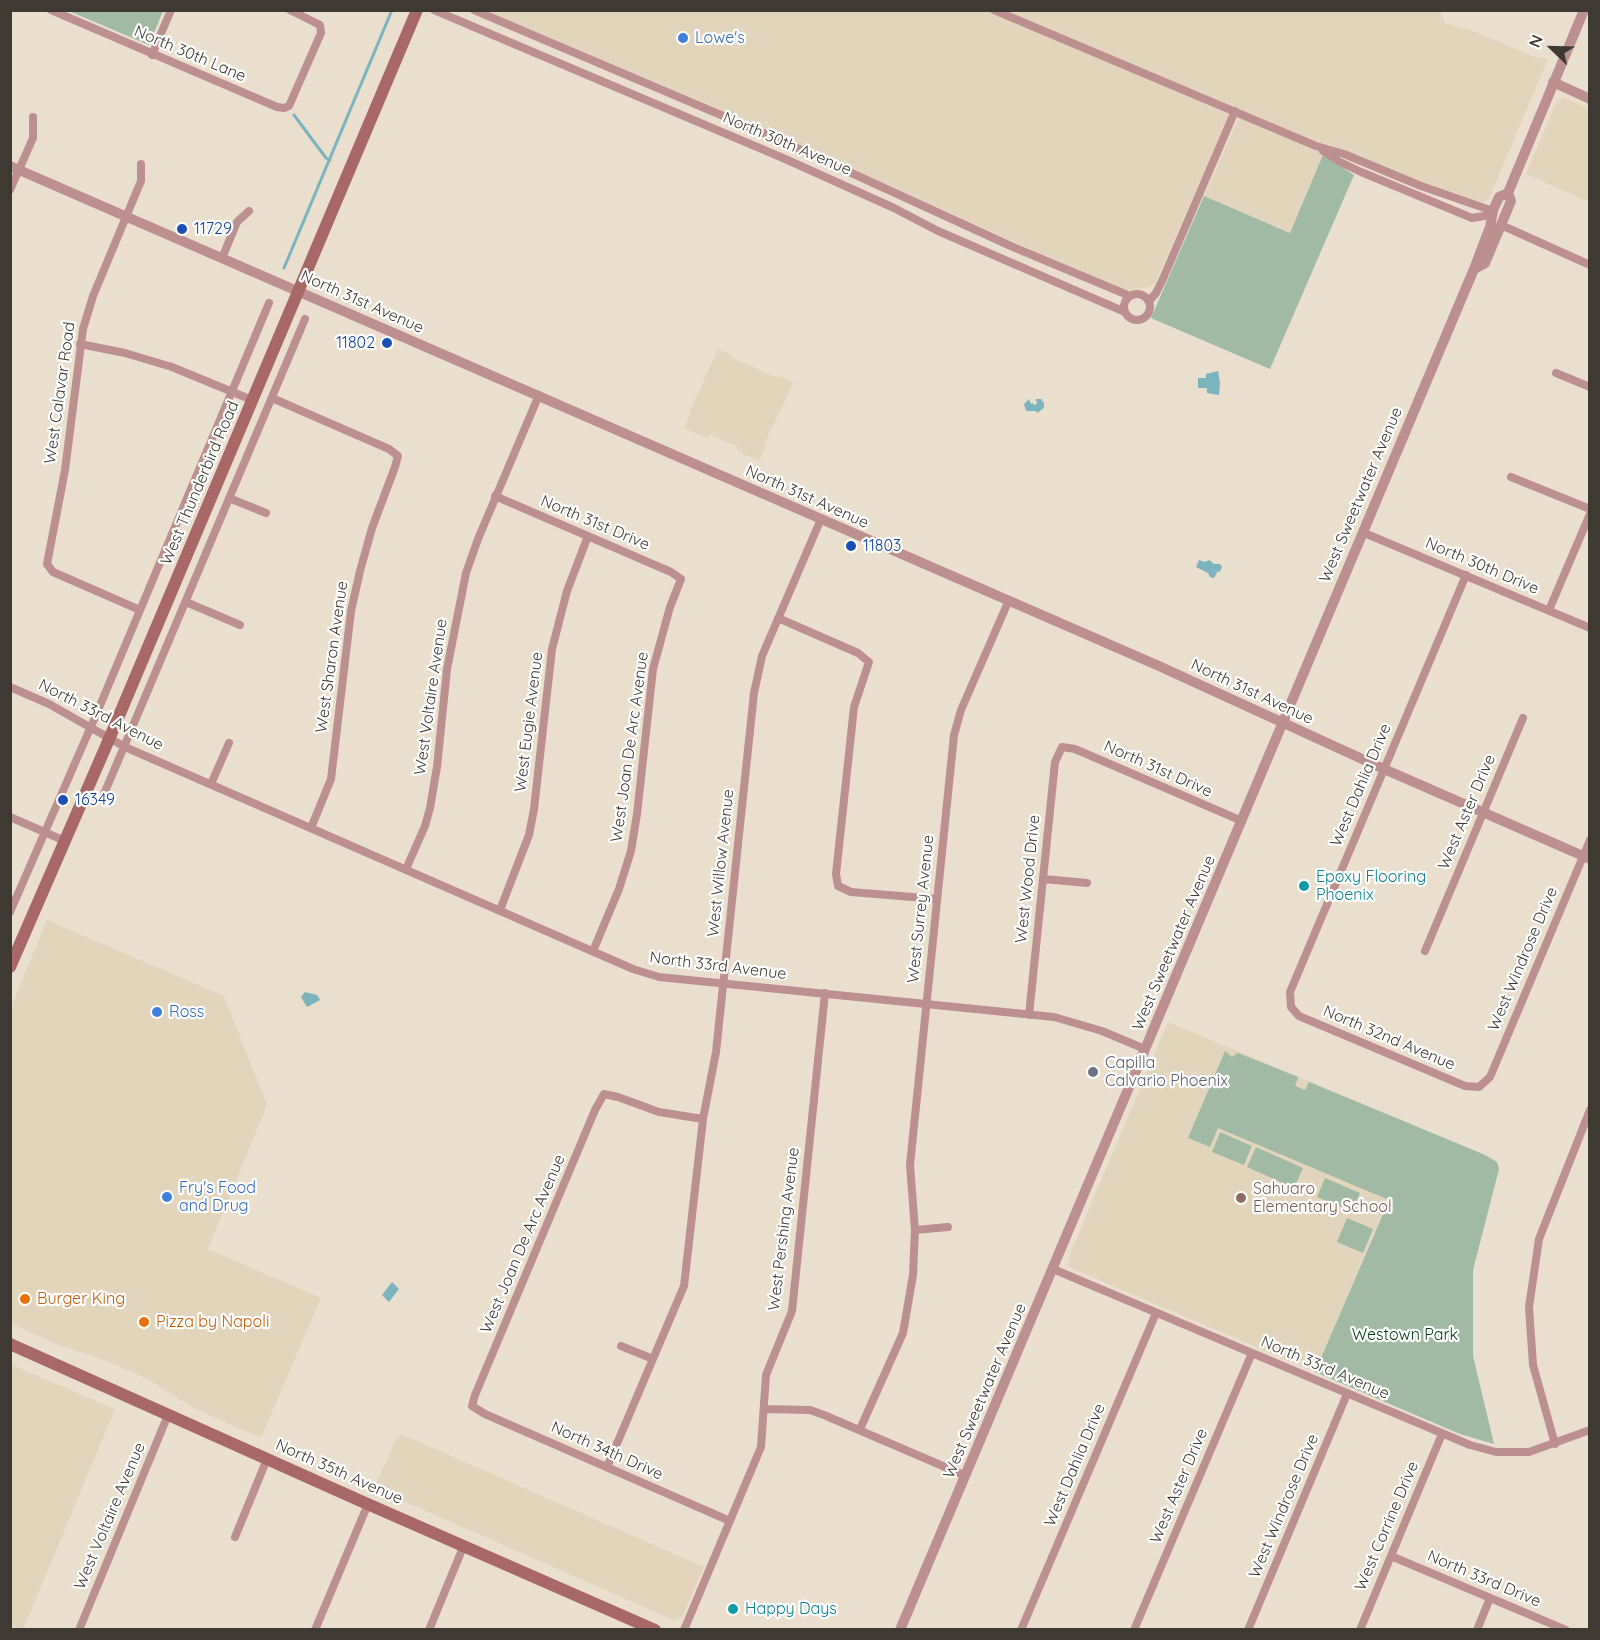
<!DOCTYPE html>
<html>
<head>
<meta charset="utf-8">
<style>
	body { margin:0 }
	#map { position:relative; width:1600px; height:1640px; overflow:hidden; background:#e9dfcc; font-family:Quicksand,sans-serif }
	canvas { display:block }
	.frame { position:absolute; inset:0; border:12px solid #3e3a33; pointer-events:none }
	.north { position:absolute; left:1522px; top:18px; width:60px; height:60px; -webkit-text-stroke:4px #fff; paint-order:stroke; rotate:293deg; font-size:16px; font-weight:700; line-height:24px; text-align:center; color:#3e3a33 }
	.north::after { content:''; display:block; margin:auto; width:21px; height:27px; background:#3e3a33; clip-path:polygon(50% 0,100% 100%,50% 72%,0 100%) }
</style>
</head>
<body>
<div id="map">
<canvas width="1600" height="1640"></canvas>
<div class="frame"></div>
<div class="north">N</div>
</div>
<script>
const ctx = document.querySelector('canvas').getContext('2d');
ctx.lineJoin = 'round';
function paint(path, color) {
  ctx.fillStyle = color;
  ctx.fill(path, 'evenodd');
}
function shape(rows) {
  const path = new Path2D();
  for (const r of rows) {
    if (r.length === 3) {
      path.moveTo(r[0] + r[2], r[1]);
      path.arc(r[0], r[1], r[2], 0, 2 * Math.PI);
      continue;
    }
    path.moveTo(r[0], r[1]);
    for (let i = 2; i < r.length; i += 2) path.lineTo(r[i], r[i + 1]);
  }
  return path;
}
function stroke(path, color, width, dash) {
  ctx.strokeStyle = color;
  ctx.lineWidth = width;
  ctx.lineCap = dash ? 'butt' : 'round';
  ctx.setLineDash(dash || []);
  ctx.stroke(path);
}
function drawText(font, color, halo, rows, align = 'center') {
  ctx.font = font + ' Quicksand,sans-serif';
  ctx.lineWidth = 4.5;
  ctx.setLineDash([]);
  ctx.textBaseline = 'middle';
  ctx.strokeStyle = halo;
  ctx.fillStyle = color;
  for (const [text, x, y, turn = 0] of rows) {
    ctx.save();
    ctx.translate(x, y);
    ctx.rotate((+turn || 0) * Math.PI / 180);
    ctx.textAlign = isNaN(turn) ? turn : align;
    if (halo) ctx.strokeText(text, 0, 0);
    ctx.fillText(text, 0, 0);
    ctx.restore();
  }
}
const built = shape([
	[1440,10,1445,23,1476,32,1537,58,1548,59,1489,199,1483,202,1477,201,1418,182,1328,144,1291,233,1204,196,1242,110,1178,83,1175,91,1228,114,1229,117,1155,283,1149,287,1127,290,1120,289,916,198,773,132,487,11],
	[1565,98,1589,109,1589,202,1526,174,1556,103,1560,99],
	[718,349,733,355,732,358,778,378,779,376,794,382,764,444,766,446,759,461,737,451,738,447,710,435,707,438,684,428,690,414,689,413],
	[47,920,224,996,267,1105,208,1249,321,1298,261,1438,193,1408,148,1379,91,1355,60,1346,11,1323,11,1007],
	[1168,1022,1419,1127,1315,1372,1071,1268,1068,1265,1070,1254],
	[10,1364,115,1409,23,1630,10,1629],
	[401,1434,704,1567,682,1617,675,1621,671,1619,374,1488,396,1439]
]);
const green = shape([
	[69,11,163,11,149,45],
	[1323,155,1354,175,1270,369,1151,318,1204,196,1290,233],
	[1225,1051,1232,1057,1238,1053,1298,1077,1295,1086,1305,1090,1309,1082,1483,1154,1497,1162,1499,1169,1473,1270,1473,1356,1494,1444,1460,1434,1315,1372,1389,1200,1218,1128,1210,1147,1188,1138],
	[1220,1132,1252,1146,1244,1165,1212,1152],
	[1256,1147,1303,1168,1294,1188,1247,1167],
	[1325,1178,1360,1193,1352,1211,1317,1197],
	[1347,1218,1373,1229,1363,1253,1337,1242]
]);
const water = shape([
	[1218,371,1220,383,1219,395,1207,393,1207,388,1198,388,1198,378,1206,378,1206,374],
	[1029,399,1031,404,1033,403,1034,405,1037,404,1036,399,1041,399,1044,403,1044,408,1037,413,1036,411,1026,411,1024,404],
	[1199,560,1205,562,1209,560,1214,564,1220,564,1222,567,1220,572,1218,571,1214,578,1210,577,1208,573,1196,567],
	[305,992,317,995,320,1000,307,1007,301,997],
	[392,1282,399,1289,389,1302,382,1295]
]);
const stream = shape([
	[294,115,326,158,330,160],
	[284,268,392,10]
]);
const minor = shape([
	[51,10,277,107,284,108,289,106,321,33,320,25,290,10],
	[434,10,783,158,894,208,938,231,1125,312],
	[474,10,775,138,1013,247,1130,296],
	[994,10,1316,146,1344,154,1421,186,1493,211],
	[152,55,171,10],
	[1323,151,1340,162,1361,172,1472,218,1484,216,1493,211],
	[10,190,33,138,33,117],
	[1501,225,1590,265],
	[222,258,237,222,249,211],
	[1137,307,13],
	[1149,301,1156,293,1162,281,1235,111],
	[80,344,125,353,172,367,252,400],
	[1556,373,1590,387],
	[272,398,389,449,398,456,395,467,372,528,360,571,351,611,331,779,311,828],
	[1511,477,1590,509],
	[495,496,671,572,681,579,670,607,653,669,637,814,631,851,619,889,593,951],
	[229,498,266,513],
	[1362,532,1590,628],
	[1466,575,1290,992,1291,1007,1299,1016,1465,1086,1479,1087,1490,1077,1590,840],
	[186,602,240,625],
	[140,610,53,572,47,564,65,470,83,329,93,296,141,181,141,164],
	[1549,610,1590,514],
	[778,618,858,653,869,662,854,707,836,874,838,886,851,892,937,899],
	[10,687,49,704,125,747,633,969,659,977,1054,1017,1102,1031,1145,1049],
	[211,784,229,743],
	[104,794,305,319],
	[10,817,65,841],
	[406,869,425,826,430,808,437,767,447,669,466,573,478,539,539,395],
	[1044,879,1087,883],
	[500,910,529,835,534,809,552,649,567,591,588,536],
	[10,912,96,715,269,303],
	[1425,951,1523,718],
	[1029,1015,1055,762,1062,747,1075,749,1242,821],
	[703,1119,659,1112,618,1097,604,1094,595,1110,475,1395,472,1406,485,1414,730,1521],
	[915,1230,948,1227],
	[1053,1269,1470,1445,1496,1452,1529,1452,1590,1430],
	[621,1346,653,1359],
	[764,1409,810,1410,824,1415,966,1476],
	[860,1429,903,1333,913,1275,915,1230,910,1165,954,735,961,710,1009,600],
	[1555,1444,1533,1365,1529,1307,1539,1239,1590,1110],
	[607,1467,684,1286,703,1119,716,1052,754,693,762,656,821,519],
	[235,1537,267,1459],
	[1391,1556,1566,1630],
	[79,1630,168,1415],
	[315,1630,368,1504],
	[429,1630,464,1545],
	[684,1630,761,1447,766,1375,792,1311,825,993],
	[1021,1630,1156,1313],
	[1134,1630,1252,1353],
	[1248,1630,1347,1394],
	[1360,1630,1442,1434],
	[1477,1630,1490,1598]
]);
const tertiary = shape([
	[1553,82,1590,99],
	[10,166,1159,666,1384,769,1590,859],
	[1490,217,1499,197,1508,193,1584,10],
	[1474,269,1485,263,1511,201,1508,193],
	[900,1630,1474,269,1490,227,1493,211]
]);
const secondary = shape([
	[10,967,110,737,417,10],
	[10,1344,363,1502,655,1630]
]);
const markers = [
	[683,38,6,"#3f7fe0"],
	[182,229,6,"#1a4fb4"],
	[387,343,6,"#1a4fb4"],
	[851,546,6,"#1a4fb4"],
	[63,800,6,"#1a4fb4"],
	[1304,886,6,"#0f9aa8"],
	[157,1012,6,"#3f7fe0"],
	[1093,1072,6,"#6b7280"],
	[167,1197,6,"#3f7fe0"],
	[1241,1198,6,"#8d6e63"],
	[25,1299,6,"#e8710a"],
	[144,1322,6,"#e8710a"],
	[733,1609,6,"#0f9aa8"]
];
const shopNames = [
	["Lowe's",695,38],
	["Ross",169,1012],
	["Fry's Food",179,1188],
	["and Drug",179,1206]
];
const streetNames = [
	["North 30th Lane",190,54,23],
	["North 30th Avenue",787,144,23],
	["North 31st Avenue",362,302,24],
	["West Calavar Road",60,393,-82],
	["West Thunderbird Road",200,483,-67],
	["West Sweetwater Avenue",1361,495,-67],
	["North 31st Avenue",807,497,24],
	["North 31st Drive",595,523,23],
	["North 30th Drive",1482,566,23],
	["West Sharon Avenue",332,657,-82],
	["North 31st Avenue",1252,692,25],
	["West Voltaire Avenue",431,697,-82],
	["North 33rd Avenue",101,715,27],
	["West Eugie Avenue",529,722,-83],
	["West Joan De Arc Avenue",630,747,-82],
	["North 31st Drive",1158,769,24],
	["West Dahlia Drive",1361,785,-67],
	["West Aster Drive",1467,812,-67],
	["West Willow Avenue",721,863,-84],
	["West Wood Drive",1028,879,-84],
	["West Surrey Avenue",921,909,-84],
	["West Sweetwater Avenue",1174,943,-67],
	["West Windrose Drive",1523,959,-67],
	["North 33rd Avenue",718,966,7],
	["North 32nd Avenue",1389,1038,23],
	["West Pershing Avenue",784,1229,-83],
	["West Joan De Arc Avenue",523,1244,-67],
	["North 33rd Avenue",1325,1368,23],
	["West Sweetwater Avenue",985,1391,-67],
	["North 34th Drive",607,1451,24],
	["West Dahlia Drive",1075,1465,-67],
	["North 35th Avenue",339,1472,24],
	["West Aster Drive",1179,1486,-67],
	["West Windrose Drive",1284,1506,-67],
	["West Voltaire Avenue",110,1516,-67],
	["West Corrine Drive",1387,1526,-67],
	["North 33rd Drive",1484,1579,23]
];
const transitNames = [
	["11729",194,229],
	["11802",375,343,"right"],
	["11803",863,546],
	["16349",75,800]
];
const cultureNames = [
	["Epoxy Flooring",1316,877],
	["Phoenix",1316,895],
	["Happy Days",745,1609]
];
const worshipNames = [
	["Capilla",1105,1063],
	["Calvario Phoenix",1105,1081]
];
const educationNames = [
	["Sahuaro",1253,1189],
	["Elementary School",1253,1207]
];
const foodNames = [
	["Burger King",37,1299],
	["Pizza by Napoli",156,1322]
];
const parkNames = [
	["Westown Park",1405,1335]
];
paint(built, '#e2d5bb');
paint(green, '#a0baa3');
paint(water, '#7bb3be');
stroke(stream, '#7bb3be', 3);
stroke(minor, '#bc908e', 8);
stroke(tertiary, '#bc908e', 10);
stroke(secondary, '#a76866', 12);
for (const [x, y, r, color] of markers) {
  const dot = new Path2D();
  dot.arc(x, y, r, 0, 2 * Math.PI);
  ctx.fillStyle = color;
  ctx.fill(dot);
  stroke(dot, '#fff', 2);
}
drawText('16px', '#366cbe', '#fff', shopNames, 'left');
drawText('16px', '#3e3a33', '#fff', streetNames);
drawText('16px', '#164399', '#fff', transitNames, 'left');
drawText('16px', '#0d838f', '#fff', cultureNames, 'left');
drawText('16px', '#5b616d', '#fff', worshipNames, 'left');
drawText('16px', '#785e54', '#fff', educationNames, 'left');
drawText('16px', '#c56008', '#fff', foodNames, 'left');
drawText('16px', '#003d15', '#fff', parkNames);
</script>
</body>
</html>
